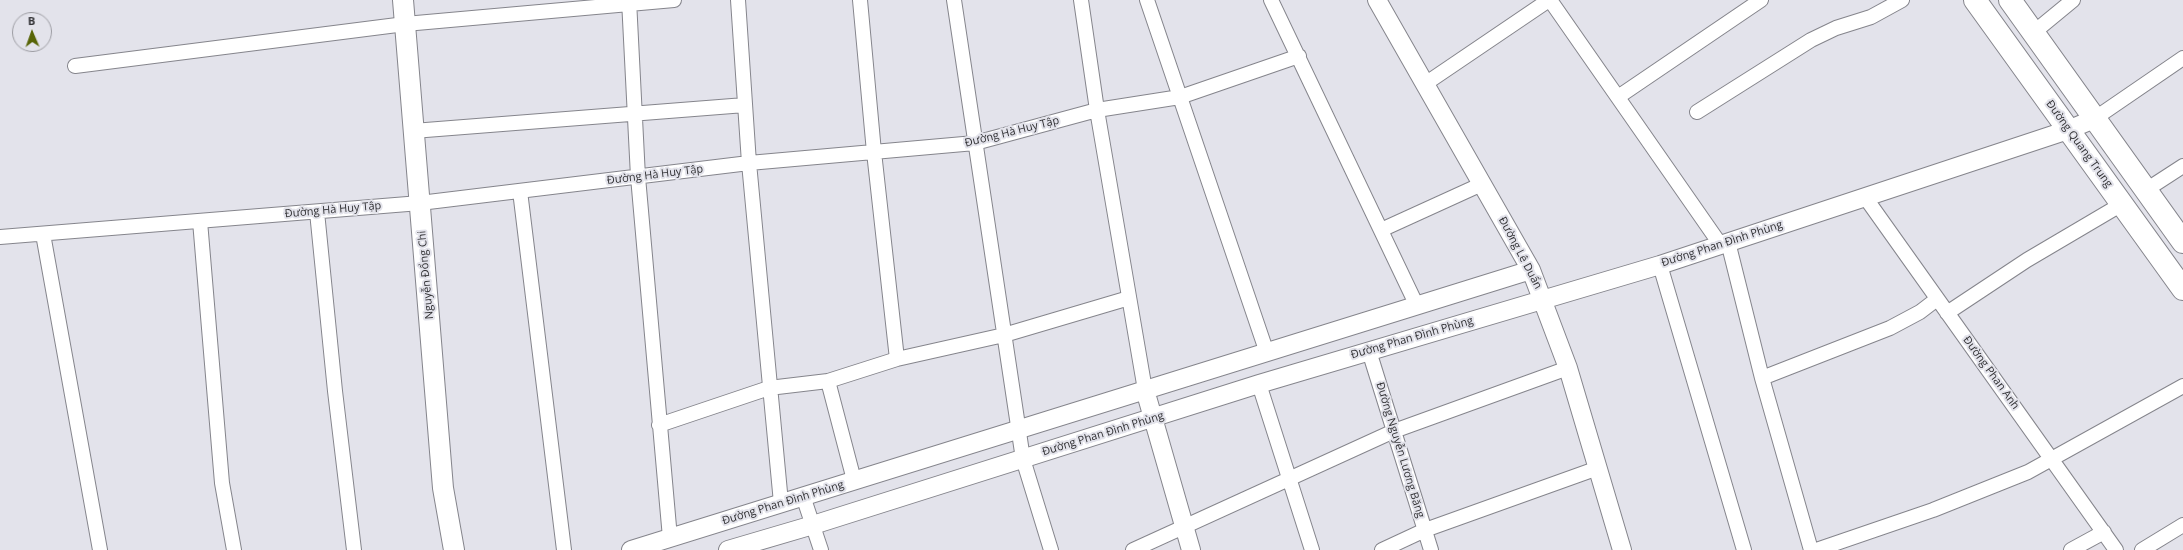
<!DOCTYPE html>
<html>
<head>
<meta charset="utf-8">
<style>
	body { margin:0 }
	#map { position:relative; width:2183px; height:550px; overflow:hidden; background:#e3e3eb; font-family:"Open Sans",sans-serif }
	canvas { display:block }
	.north { position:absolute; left:12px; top:12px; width:40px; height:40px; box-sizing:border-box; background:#e3e3eb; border:1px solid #9c9ca2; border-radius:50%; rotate:358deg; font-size:11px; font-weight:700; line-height:16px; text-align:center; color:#313134 }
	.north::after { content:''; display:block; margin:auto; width:14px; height:18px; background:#576406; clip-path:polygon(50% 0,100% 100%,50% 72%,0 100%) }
</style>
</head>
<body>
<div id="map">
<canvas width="2183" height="550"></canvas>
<div class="north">B</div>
</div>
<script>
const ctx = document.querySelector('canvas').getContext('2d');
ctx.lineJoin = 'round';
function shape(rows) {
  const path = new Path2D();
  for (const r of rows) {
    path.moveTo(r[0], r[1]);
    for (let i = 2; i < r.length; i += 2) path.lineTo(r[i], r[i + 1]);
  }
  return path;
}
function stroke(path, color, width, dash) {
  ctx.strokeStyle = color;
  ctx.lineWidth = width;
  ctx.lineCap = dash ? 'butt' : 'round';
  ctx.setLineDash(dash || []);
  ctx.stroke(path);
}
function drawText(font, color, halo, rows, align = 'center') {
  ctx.font = font + ' "Open Sans",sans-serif';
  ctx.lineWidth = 4;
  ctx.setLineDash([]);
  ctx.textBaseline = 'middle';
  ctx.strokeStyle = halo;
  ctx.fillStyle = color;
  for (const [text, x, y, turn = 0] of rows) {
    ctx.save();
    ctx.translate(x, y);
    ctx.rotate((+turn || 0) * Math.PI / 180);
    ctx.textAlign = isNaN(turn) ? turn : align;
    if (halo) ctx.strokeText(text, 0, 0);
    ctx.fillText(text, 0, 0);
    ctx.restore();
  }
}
const minor = shape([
	[629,0,638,177,670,538],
	[738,0,749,163,781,503],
	[860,0,874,152,897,359],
	[954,0,1023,459,1051,550],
	[1081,0,1097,110,1145,390],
	[1147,0,1267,353],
	[1271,0,1417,306],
	[1550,0,1720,244],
	[2033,33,2073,0],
	[75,66,405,24,674,0],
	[1425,84,1549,0],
	[1618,97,1761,0],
	[1697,112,1811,40,1836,28,1871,17,1902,0],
	[2094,119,2183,58],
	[413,131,745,105],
	[2146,190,2183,166],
	[520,191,564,550],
	[1865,197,2116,550],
	[317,212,335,391,354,550],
	[200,221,222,483,234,550],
	[1381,230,1482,184],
	[43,234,100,550],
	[0,237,420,203,749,163,975,143,1097,110,1180,97,1299,56],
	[1728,242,1762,378,1811,550],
	[1660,265,1744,550],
	[1947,313,2027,260,2122,204],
	[1369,351,1431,550],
	[1762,378,1890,328,1920,312,1937,299],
	[828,381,854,480],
	[1259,384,1312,550],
	[659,425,769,388,828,381,897,359,1004,335,1129,298],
	[803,496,821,550],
	[1133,550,1394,431,1568,368],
	[1382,550,1425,530,1598,468],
	[1816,550,1933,510,2028,472,2183,386],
	[2071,550,2104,532],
	[2142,550,2183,525]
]);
const tertiary = shape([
	[1377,0,1531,270,1568,368,1622,550],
	[1145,390,1191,550],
	[631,550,1531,270],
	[728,550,813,525,1259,384,1660,265,2068,130,2094,119]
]);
const secondary = shape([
	[403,0,443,488,454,550]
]);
const trunk = shape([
	[1975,0,2183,289],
	[2010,0,2183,242]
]);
const streetNames = [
	["Đường Hà Huy Tập",1012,132,-14],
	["Đường Quang Trung",2079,144,54],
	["Đường Hà Huy Tập",655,175,-7],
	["Đường Hà Huy Tập",333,210,-5],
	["Đường Phan Đình Phùng",1722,244,-18],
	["Đường Lê Duẩn",1520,253,62],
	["Nguyễn Đổng Chi",426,275,-95],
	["Đường Phan Đình Phùng",1412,338,-16],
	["Đường Phan Anh",1991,373,54],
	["Đường Phan Đình Phùng",1103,434,-17],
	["Đường Nguyễn Lương Băng",1400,450,73],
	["Đường Phan Đình Phùng",783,503,-17]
];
stroke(minor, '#85858c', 16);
stroke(tertiary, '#85858c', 20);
stroke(secondary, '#85858c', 22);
stroke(trunk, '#85858c', 24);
stroke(minor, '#fff', 14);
stroke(tertiary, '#fff', 18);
stroke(secondary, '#fff', 20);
stroke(trunk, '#fff', 22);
drawText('11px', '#313134', '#e3e3eb', streetNames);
</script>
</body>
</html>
